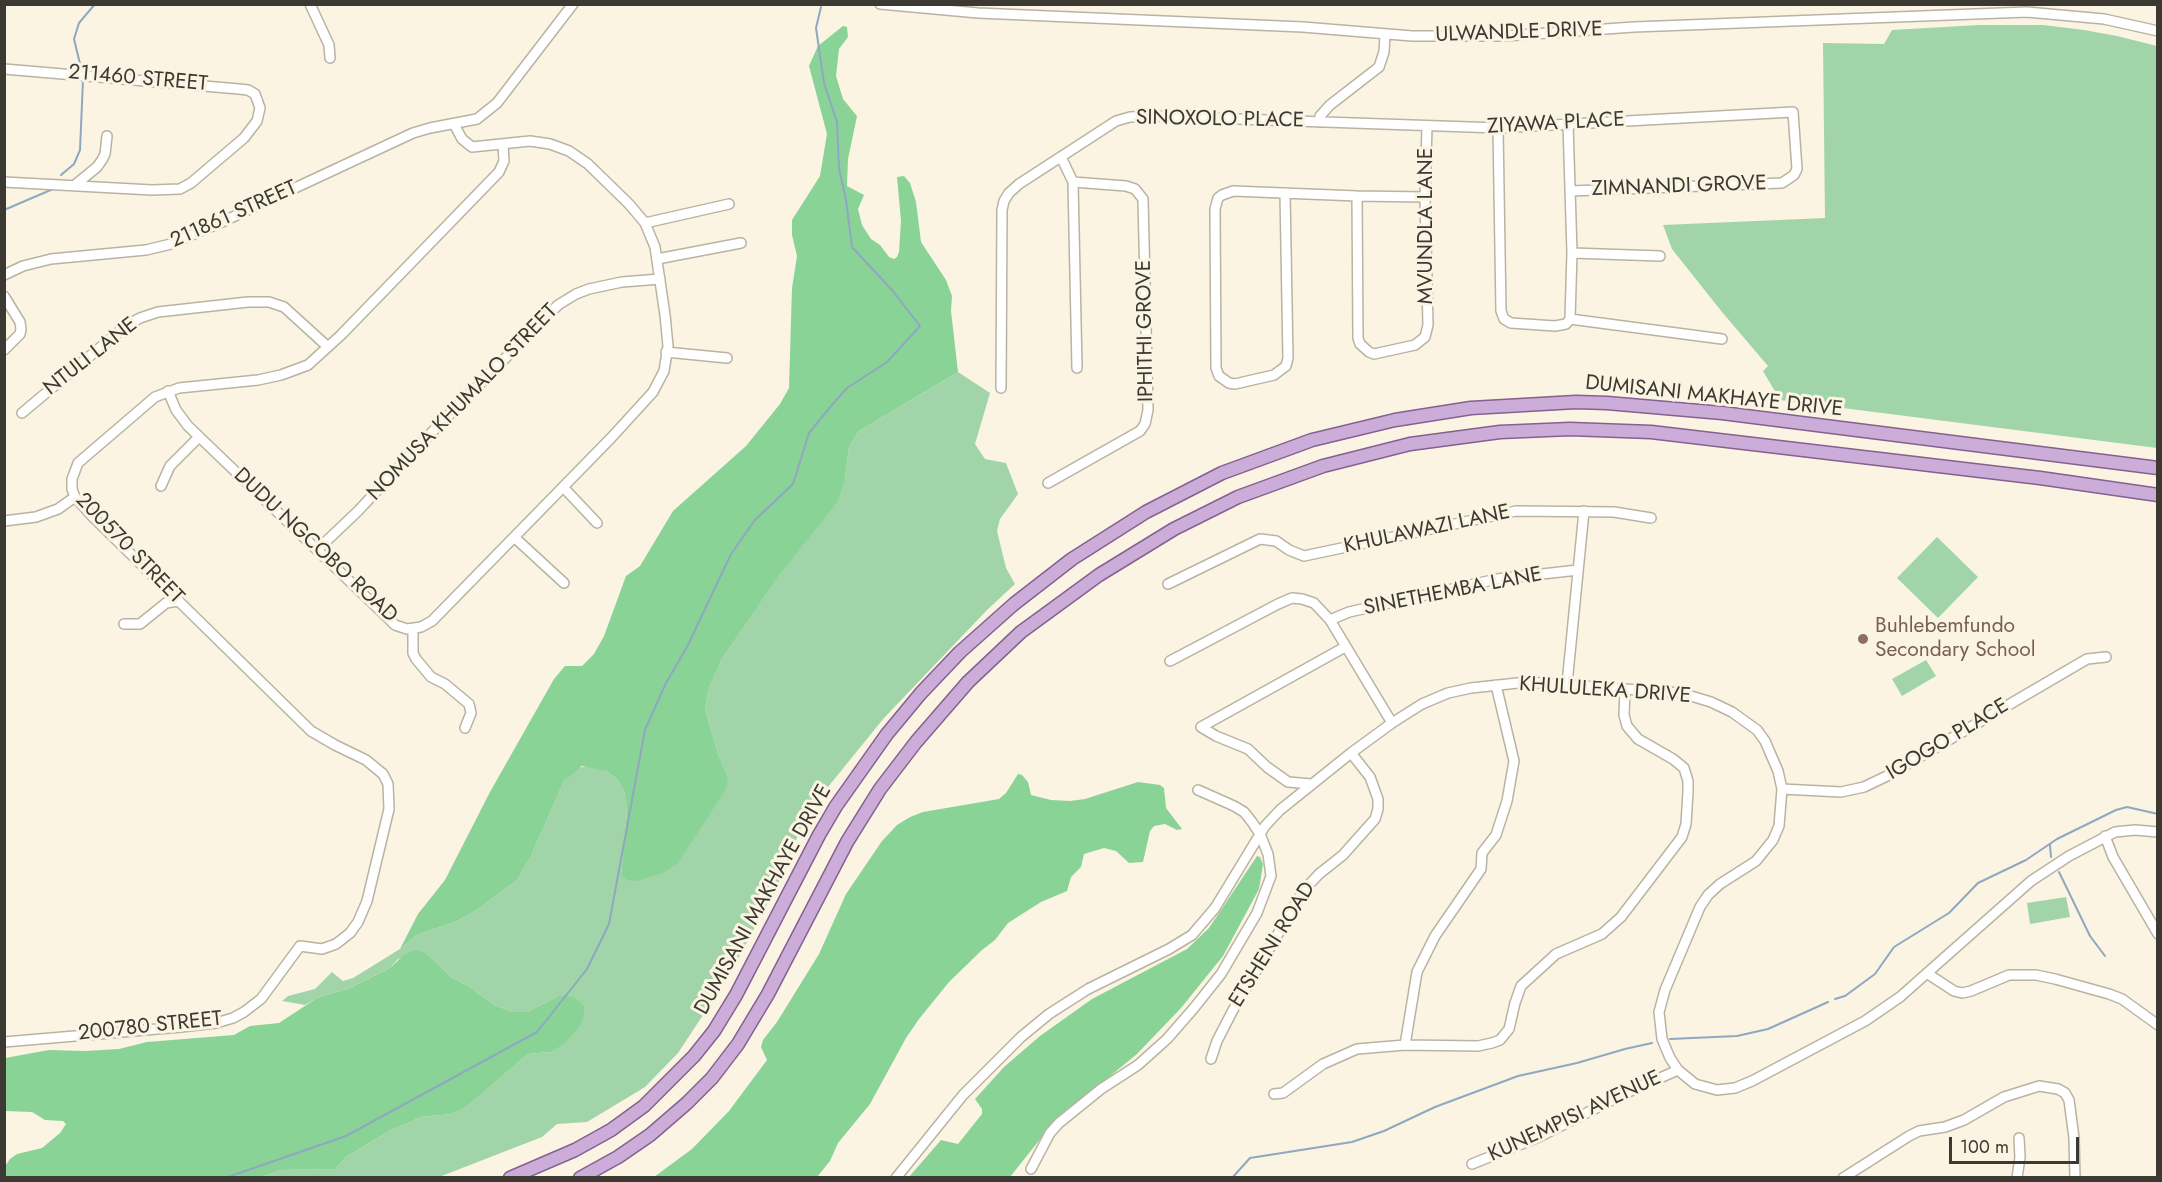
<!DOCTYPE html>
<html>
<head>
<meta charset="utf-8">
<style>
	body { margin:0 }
	#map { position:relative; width:2162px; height:1182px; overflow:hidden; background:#fbf4e3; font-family:Jost,sans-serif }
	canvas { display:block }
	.frame { position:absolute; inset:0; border:6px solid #3c3932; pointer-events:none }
	.scale { position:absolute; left:1949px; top:1137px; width:130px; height:27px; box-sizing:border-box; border:3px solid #3c3932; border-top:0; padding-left:8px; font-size:18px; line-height:21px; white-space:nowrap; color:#3c3932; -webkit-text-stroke:4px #fbf4e3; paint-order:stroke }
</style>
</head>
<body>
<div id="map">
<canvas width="2162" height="1182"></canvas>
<div class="frame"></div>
<div class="scale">100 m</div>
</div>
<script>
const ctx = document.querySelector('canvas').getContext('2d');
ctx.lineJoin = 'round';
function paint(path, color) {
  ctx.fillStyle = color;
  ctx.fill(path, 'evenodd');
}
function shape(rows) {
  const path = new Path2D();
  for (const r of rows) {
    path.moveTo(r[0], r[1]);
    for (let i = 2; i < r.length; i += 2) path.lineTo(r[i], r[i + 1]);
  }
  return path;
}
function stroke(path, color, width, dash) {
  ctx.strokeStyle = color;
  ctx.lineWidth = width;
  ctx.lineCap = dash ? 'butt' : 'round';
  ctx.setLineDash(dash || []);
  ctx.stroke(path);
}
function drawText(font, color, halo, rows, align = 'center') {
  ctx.font = font + ' Jost,sans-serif';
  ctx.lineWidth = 6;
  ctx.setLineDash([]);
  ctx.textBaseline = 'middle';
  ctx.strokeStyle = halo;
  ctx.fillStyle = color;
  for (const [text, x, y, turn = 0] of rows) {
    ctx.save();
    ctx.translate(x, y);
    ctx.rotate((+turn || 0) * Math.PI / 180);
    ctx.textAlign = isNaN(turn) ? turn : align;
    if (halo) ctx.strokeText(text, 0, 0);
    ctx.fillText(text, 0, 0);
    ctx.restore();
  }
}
const green = shape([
	[1979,25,2043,25,2084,30,2117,36,2157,46,2157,448,1780,400,1763,371,1768,366,1722,312,1672,249,1663,225,1825,218,1823,43,1884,44,1892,30],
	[958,372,990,393,975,444,985,459,1006,463,1018,494,1000,519,997,531,1006,568,1015,584,987,610,884,718,806,814,784,872,730,974,678,1053,645,1087,587,1122,557,1124,542,1137,439,1177,258,1178,281,1170,335,1169,346,1157,389,1131,421,1117,451,1114,465,1108,528,1054,550,1052,557,997,527,1012,513,1012,494,1005,468,986,451,977,427,954,398,959,390,968,350,988,317,998,305,1005,282,1001,288,996,315,989,332,972,343,981,353,978,400,949,417,935,455,922,475,911,517,880,531,856,564,781,577,768,589,766,606,771,617,779,624,791,627,812,621,875,728,777,718,754,705,709,709,688,722,659,845,478,849,447,859,431],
	[1937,537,1978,577,1938,618,1897,578],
	[1926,660,1936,676,1902,696,1892,679],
	[2066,897,2070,917,2030,924,2027,903]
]);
const forest = shape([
	[843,26,847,27,848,37,839,49,836,76,843,99,857,116,848,159,847,186,864,195,858,209,862,225,871,239,880,245,889,257,894,259,897,257,899,252,901,221,897,177,904,176,910,183,916,202,921,242,946,280,952,296,951,311,958,372,859,431,849,447,845,478,838,501,780,574,722,659,709,688,705,709,718,754,728,777,726,789,677,864,663,873,637,881,627,880,621,875,627,812,624,791,617,779,606,771,582,766,564,781,531,856,517,880,475,911,455,922,417,935,400,949,418,914,445,880,490,792,554,679,565,666,582,666,594,654,604,636,626,576,640,566,673,511,746,446,780,404,789,388,792,288,797,256,792,235,792,220,820,176,827,134,809,66,818,46],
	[1018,774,1022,775,1028,782,1031,795,1051,800,1070,801,1085,799,1138,782,1160,785,1164,788,1166,808,1182,829,1177,830,1165,824,1154,826,1150,831,1143,862,1129,863,1116,851,1104,848,1084,854,1081,867,1071,877,1067,891,1041,902,1008,923,995,940,982,950,949,982,919,1019,906,1038,870,1104,838,1143,830,1161,817,1177,654,1177,692,1149,729,1111,767,1060,761,1047,763,1040,777,1022,819,954,846,894,882,841,897,825,910,817,923,812,999,799,1006,793],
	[1257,856,1260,857,1263,864,1259,889,1223,956,1181,1008,1137,1054,1053,1123,1010,1177,908,1178,941,1140,958,1144,982,1114,982,1109,975,1099,1004,1067,1040,1036,1092,999,1187,949,1209,928],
	[417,950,427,954,451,977,468,986,494,1005,513,1012,527,1012,557,997,565,995,575,998,584,1006,584,1015,580,1026,564,1044,550,1052,528,1054,465,1108,451,1114,421,1117,389,1131,346,1157,335,1169,281,1170,258,1178,5,1177,5,1166,10,1159,17,1154,42,1148,60,1133,66,1124,63,1121,45,1120,32,1112,5,1111,5,1058,49,1050,85,1051,119,1049,147,1042,234,1035,250,1026,279,1023,317,998,350,988,390,968,405,954]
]);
const stream = shape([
	[81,68,74,39,79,23,95,4],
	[61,175,74,164,80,150,83,80],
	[4,210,53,189],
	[2050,845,2051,857],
	[2059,872,2090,936,2105,956],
	[1835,999,1845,996,1875,974,1894,947,1949,913,1978,883,2026,860,2057,839,2116,810,2127,807,2158,814],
	[1670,1039,1737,1036,1768,1029,1828,1002],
	[225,1178,346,1136,537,1032,587,969,609,924,645,730,666,683,687,647,731,554,755,520,793,484,809,433,831,406,847,388,887,362,920,326,892,290,852,247,846,200,839,168,837,122,824,83,816,28,821,7],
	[1232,1178,1250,1158,1352,1142,1384,1131,1435,1107,1518,1076,1577,1063,1625,1049,1652,1043]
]);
const minor = shape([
	[310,4,329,45,330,58],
	[880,4,978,13,1303,27,1412,36,1505,36,1634,27,2027,12,2104,19,2158,31],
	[4,69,239,89,248,90,255,94,260,108,257,121,244,138,191,183,180,189,152,190,4,182],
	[1319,122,1320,116,1330,105,1379,67,1384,52,1385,35],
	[1498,128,1501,311,1504,319,1511,323,1555,326,1566,324,1570,319,1572,253,1568,124],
	[1061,157,1073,182,1077,368],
	[75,185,97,167,102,160,105,154,107,136],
	[1285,193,1288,358,1286,366,1274,375,1235,384,1229,383,1219,376,1216,368,1215,209,1218,198,1222,195,1233,191,1357,196,1425,197],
	[1357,196,1358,338,1360,344,1369,352,1374,354,1415,345,1425,337,1428,325,1425,197,1427,126],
	[645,223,729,204],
	[1572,253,1660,256],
	[657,259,741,243],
	[4,275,23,266,51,259,146,250,171,244,222,222,413,133,430,128,477,119,497,103,573,4],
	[4,296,20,322,21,329,20,334,4,350],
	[1570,319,1722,339],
	[666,352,727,358],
	[1001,388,1002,210,1004,201,1009,193,1019,184,1116,121,1130,117,1152,116,1498,128,1793,112,1797,169,1794,175,1782,183,1570,191],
	[168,391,176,410,188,426,390,620,395,625,407,629,421,627,432,621,611,438,653,392,664,371,668,346,665,315,655,247,645,223,629,204,588,164,569,151,550,144,530,141,472,147,462,139,454,124],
	[22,413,127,325,140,318,158,312,248,302,269,302,284,307,328,347],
	[1048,483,1140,431,1145,424,1148,410,1143,199,1135,189,1126,186,1073,182],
	[161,486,170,466,199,437],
	[563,487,597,523],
	[4,521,36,517,58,509,75,497],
	[514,537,564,583],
	[317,550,358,511,433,431,558,305,576,294,589,289,622,282,660,279],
	[1168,584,1260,539,1276,541,1289,550,1304,556,1516,511,1614,512,1651,518],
	[1330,620,1349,612,1497,579,1578,570],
	[124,624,140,624,166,603,178,601],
	[413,629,413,653,416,659,431,677,445,684,469,704,471,713,465,728],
	[1170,661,1278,604,1292,598,1302,599,1314,603,1330,620,1392,723],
	[1567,684,1584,511],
	[1311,784,1288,782,1267,767,1248,749,1216,736,1201,727,1345,647],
	[1782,789,1841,792,1864,787,1887,776,2087,659,2106,657],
	[2105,836,2113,857,2158,934],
	[1928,974,1954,991,1962,993,1971,991,2009,975,2036,975,2055,979,2109,994,2122,999,2158,1025],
	[4,1042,181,1027,216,1023,233,1018,244,1012,261,999,300,946,322,949,336,944,350,933,358,922,367,901,389,809,388,784,383,774,366,760,335,745,311,731,92,516,75,497,72,489,72,479,78,463,155,397,179,388,258,380,281,375,308,365,341,335,499,172,504,161,503,144],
	[1405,1045,1417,972,1435,936,1481,869,1482,853,1496,835,1507,801,1514,761,1496,685],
	[1211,1059,1217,1041,1233,1010,1304,890,1319,874,1343,855,1375,819,1378,809,1378,799,1370,777,1351,753],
	[1274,1094,1283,1093,1323,1064,1357,1049,1405,1045,1478,1046,1492,1043,1500,1040,1509,1029,1515,1003,1521,986,1556,954,1602,934,1621,917,1682,837,1686,824,1688,792,1688,781,1684,768,1673,759,1638,739,1627,726,1624,715,1625,689],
	[1472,1164,1539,1137,1624,1094,1678,1070],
	[1031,1169,1050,1133,1059,1123,1101,1089,1138,1065,1167,1039,1194,1008,1221,974,1257,913,1271,876,1268,854,1260,834,1252,822,1244,812,1234,806,1198,790],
	[896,1178,963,1095,1021,1037,1049,1014,1088,989,1169,949,1192,935,1215,908,1265,826,1280,810,1351,753,1392,723,1422,704,1448,693,1471,688,1527,682,1681,693,1711,702,1732,712,1757,730,1765,741,1778,771,1782,789,1779,826,1773,840,1756,861,1720,884,1708,895,1700,907,1665,990,1659,1012,1662,1039,1670,1058,1678,1070,1695,1084,1717,1090,1735,1088,1752,1081,1865,1021,1900,997,2031,881,2069,856,2115,832,2135,830,2158,832],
	[1843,1178,1909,1136,1919,1131,1945,1127,1964,1120,2004,1097,2039,1086,2058,1089,2065,1093,2069,1100,2074,1138,2075,1178],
	[2017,1178,2020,1157,2019,1138]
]);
const major = shape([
	[510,1178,575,1150,611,1130,644,1106,694,1056,714,1031,736,995,819,835,836,806,887,734,921,693,960,652,1014,604,1072,559,1146,512,1222,473,1312,440,1395,420,1471,408,1576,402,1607,403,1722,413,2158,468],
	[580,1178,618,1157,650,1135,687,1103,712,1078,738,1044,768,994,847,842,880,789,916,742,968,682,1021,632,1099,575,1174,529,1238,497,1323,466,1410,444,1500,432,1570,429,1651,432,2040,478,2158,495]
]);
const markers = [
	[1863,639,6,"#8d6e63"]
];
const streetNames = [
	["ULWANDLE DRIVE",1519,33,-2],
	["211460 STREET",138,79,5],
	["SINOXOLO PLACE",1220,120,1],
	["ZIYAWA PLACE",1556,124,-3],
	["ZIMNANDI GROVE",1679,187,-2],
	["211861 STREET",234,215,-24],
	["MVUNDLA LANE",1427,226,-90],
	["IPHITHI GROVE",1146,331,-91],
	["NTULI LANE",91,357,-38],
	["DUMISANI MAKHAYE DRIVE",1714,397,6],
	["NOMUSA KHUMALO STREET",463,403,-46],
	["KHULAWAZI LANE",1427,530,-12],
	["DUDU NGCOBO ROAD",315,546,43],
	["200570 STREET",129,549,46],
	["SINETHEMBA LANE",1453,592,-11],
	["KHULULEKA DRIVE",1605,691,4],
	["IGOGO PLACE",1948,740,-31],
	["DUMISANI MAKHAYE DRIVE",764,900,-61],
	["ETSHENI ROAD",1273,945,-58],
	["200780 STREET",150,1027,-6],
	["KUNEMPISI AVENUE",1575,1117,-25]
];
const educationNames = [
	["Buhlebemfundo",1875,627],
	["Secondary School",1875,651]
];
paint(green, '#a1d4a9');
paint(forest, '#89d396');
stroke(stream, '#8fa8c1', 2);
stroke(minor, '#bab3a3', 12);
stroke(major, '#84618e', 15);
stroke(minor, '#fff', 9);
stroke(major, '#ccadd9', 12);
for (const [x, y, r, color] of markers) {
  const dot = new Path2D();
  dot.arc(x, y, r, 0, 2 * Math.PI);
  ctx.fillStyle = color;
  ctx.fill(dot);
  stroke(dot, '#fbf4e3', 2);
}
drawText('21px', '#3c3932', '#fbf4e3', streetNames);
drawText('21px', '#785e54', '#fbf4e3', educationNames, 'left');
</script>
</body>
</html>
